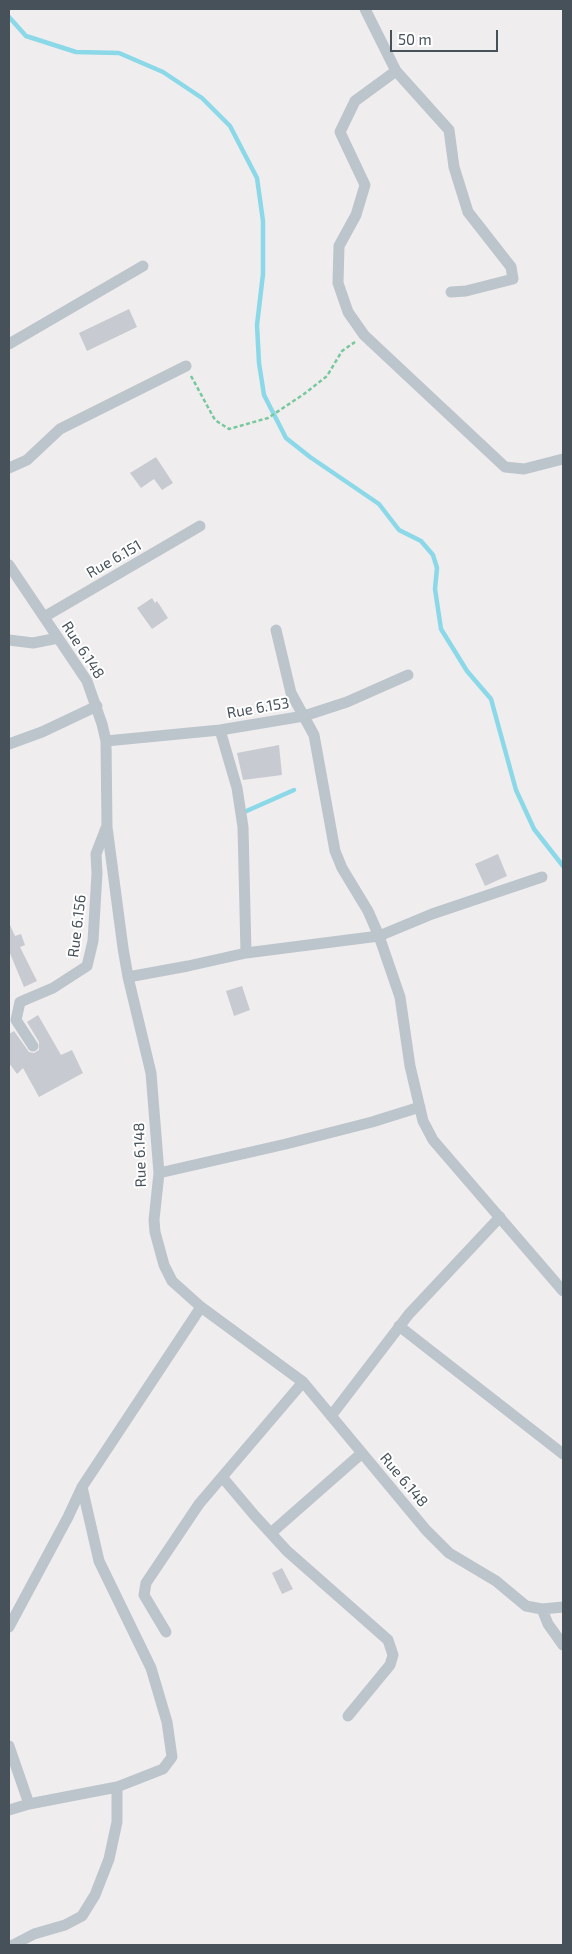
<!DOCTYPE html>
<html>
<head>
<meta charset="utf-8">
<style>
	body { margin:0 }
	#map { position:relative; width:572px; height:1954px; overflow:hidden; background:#f0edee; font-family:"Exo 2",sans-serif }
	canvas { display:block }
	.frame { position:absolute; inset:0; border:10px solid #46515a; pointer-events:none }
	.scale { position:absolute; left:390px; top:30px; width:108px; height:22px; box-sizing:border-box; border:2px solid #46515a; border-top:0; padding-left:6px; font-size:15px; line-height:18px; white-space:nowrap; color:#46515a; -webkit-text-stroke:4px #fff; paint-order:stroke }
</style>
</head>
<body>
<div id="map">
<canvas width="572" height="1954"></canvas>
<div class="frame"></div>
<div class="scale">50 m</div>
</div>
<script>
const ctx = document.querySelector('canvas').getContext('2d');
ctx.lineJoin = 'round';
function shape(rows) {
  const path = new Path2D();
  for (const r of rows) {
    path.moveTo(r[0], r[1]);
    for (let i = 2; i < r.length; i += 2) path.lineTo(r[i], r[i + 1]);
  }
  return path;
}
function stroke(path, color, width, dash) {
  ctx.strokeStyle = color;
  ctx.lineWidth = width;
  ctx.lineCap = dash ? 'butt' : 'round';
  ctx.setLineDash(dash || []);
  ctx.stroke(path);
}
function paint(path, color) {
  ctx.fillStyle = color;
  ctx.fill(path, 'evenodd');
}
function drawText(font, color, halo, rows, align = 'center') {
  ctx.font = font + ' "Exo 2",sans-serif';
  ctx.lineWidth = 4;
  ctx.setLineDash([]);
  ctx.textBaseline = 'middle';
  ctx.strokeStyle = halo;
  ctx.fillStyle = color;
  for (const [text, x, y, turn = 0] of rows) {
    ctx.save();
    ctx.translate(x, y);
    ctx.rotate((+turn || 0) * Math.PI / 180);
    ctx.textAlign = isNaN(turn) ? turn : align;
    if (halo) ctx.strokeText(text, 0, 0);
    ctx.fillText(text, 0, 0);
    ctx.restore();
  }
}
const stream = shape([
	[9,17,26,36,76,52,119,53,163,72,202,98,230,126,257,178,263,221,263,274,257,325,259,363,264,395,286,438,310,457,379,504,399,530,421,541,433,555,437,568,435,589,441,629,467,671,491,699,516,790,534,829,563,866],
	[242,813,294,790]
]);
const building = shape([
	[129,309,137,327,87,351,79,333],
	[156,457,173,483,162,490,154,479,141,488,130,473],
	[152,598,155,603,157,601,168,618,152,629,137,608],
	[279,745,282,775,243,780,237,753],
	[498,854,507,876,485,886,475,864],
	[9,923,15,936,21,934,25,945,20,947,37,981,24,987,9,951],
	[242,986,250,1010,234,1016,226,991],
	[38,1015,61,1055,72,1050,83,1073,39,1097,23,1068,17,1074,9,1063,9,1034,14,1031,29,1052,34,1053,39,1050,39,1042,27,1022],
	[282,1568,293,1589,282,1594,272,1573]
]);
const path = shape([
	[191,376,215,420,229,429,268,418,304,394,327,376,342,351,355,342]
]);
const street = shape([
	[365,9,396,71,449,130,454,167,468,212,511,267,513,279,466,291,451,292],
	[396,71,355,101,340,132,365,185,356,215,339,246,338,283,348,312,364,335,505,467,524,469,563,459],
	[9,344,143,266],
	[9,468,27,460,60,429,186,366],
	[9,565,87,681,102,724,106,741,107,827,123,948,128,977,151,1073,159,1173,154,1220,155,1232,164,1265,172,1281,201,1307,303,1382,426,1530,449,1553,496,1581,526,1606,542,1609,563,1607],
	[44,617,200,526],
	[276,630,291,693,314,735,335,851,342,868,368,911,379,936,400,997,410,1066,423,1121,433,1140,563,1291],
	[9,640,33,643,58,638],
	[220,730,237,788,243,827,246,953],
	[106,741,220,730,304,716,347,702,408,675],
	[9,744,42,732,97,706],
	[128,977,188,966,246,953,379,936,432,914,542,877],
	[33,1046,16,1020,20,1002,53,988,87,966,93,941,97,873,96,854,106,828],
	[159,1173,286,1144,372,1122,420,1107],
	[399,1326,563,1454],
	[331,1416,409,1314,500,1217],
	[223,1478,255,1516,287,1551,388,1640,393,1655,390,1665,348,1716],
	[271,1533,362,1453],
	[542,1609,548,1624,563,1645],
	[9,1627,68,1517,82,1487,201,1307],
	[166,1632,144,1595,146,1583,199,1504,303,1382],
	[9,1746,29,1804],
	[9,1810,29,1804,117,1787,163,1769,172,1757,167,1722,151,1668,99,1561,82,1487],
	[13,1945,34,1934,65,1925,82,1916,95,1895,109,1859,117,1822,117,1787]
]);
const streetNames = [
	["Rue 6.151",114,559,-30],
	["Rue 6.148",83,650,57],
	["Rue 6.153",258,708,-10],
	["Rue 6.156",77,926,-83],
	["Rue 6.148",140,1155,-92],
	["Rue 6.148",404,1480,50]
];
stroke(stream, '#8bd8e8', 4.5);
paint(building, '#c7cad0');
stroke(path, '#76c99e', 2.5, [4, 2.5]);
stroke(street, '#bcc5cc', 11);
drawText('15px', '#46515a', '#fff', streetNames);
</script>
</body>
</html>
